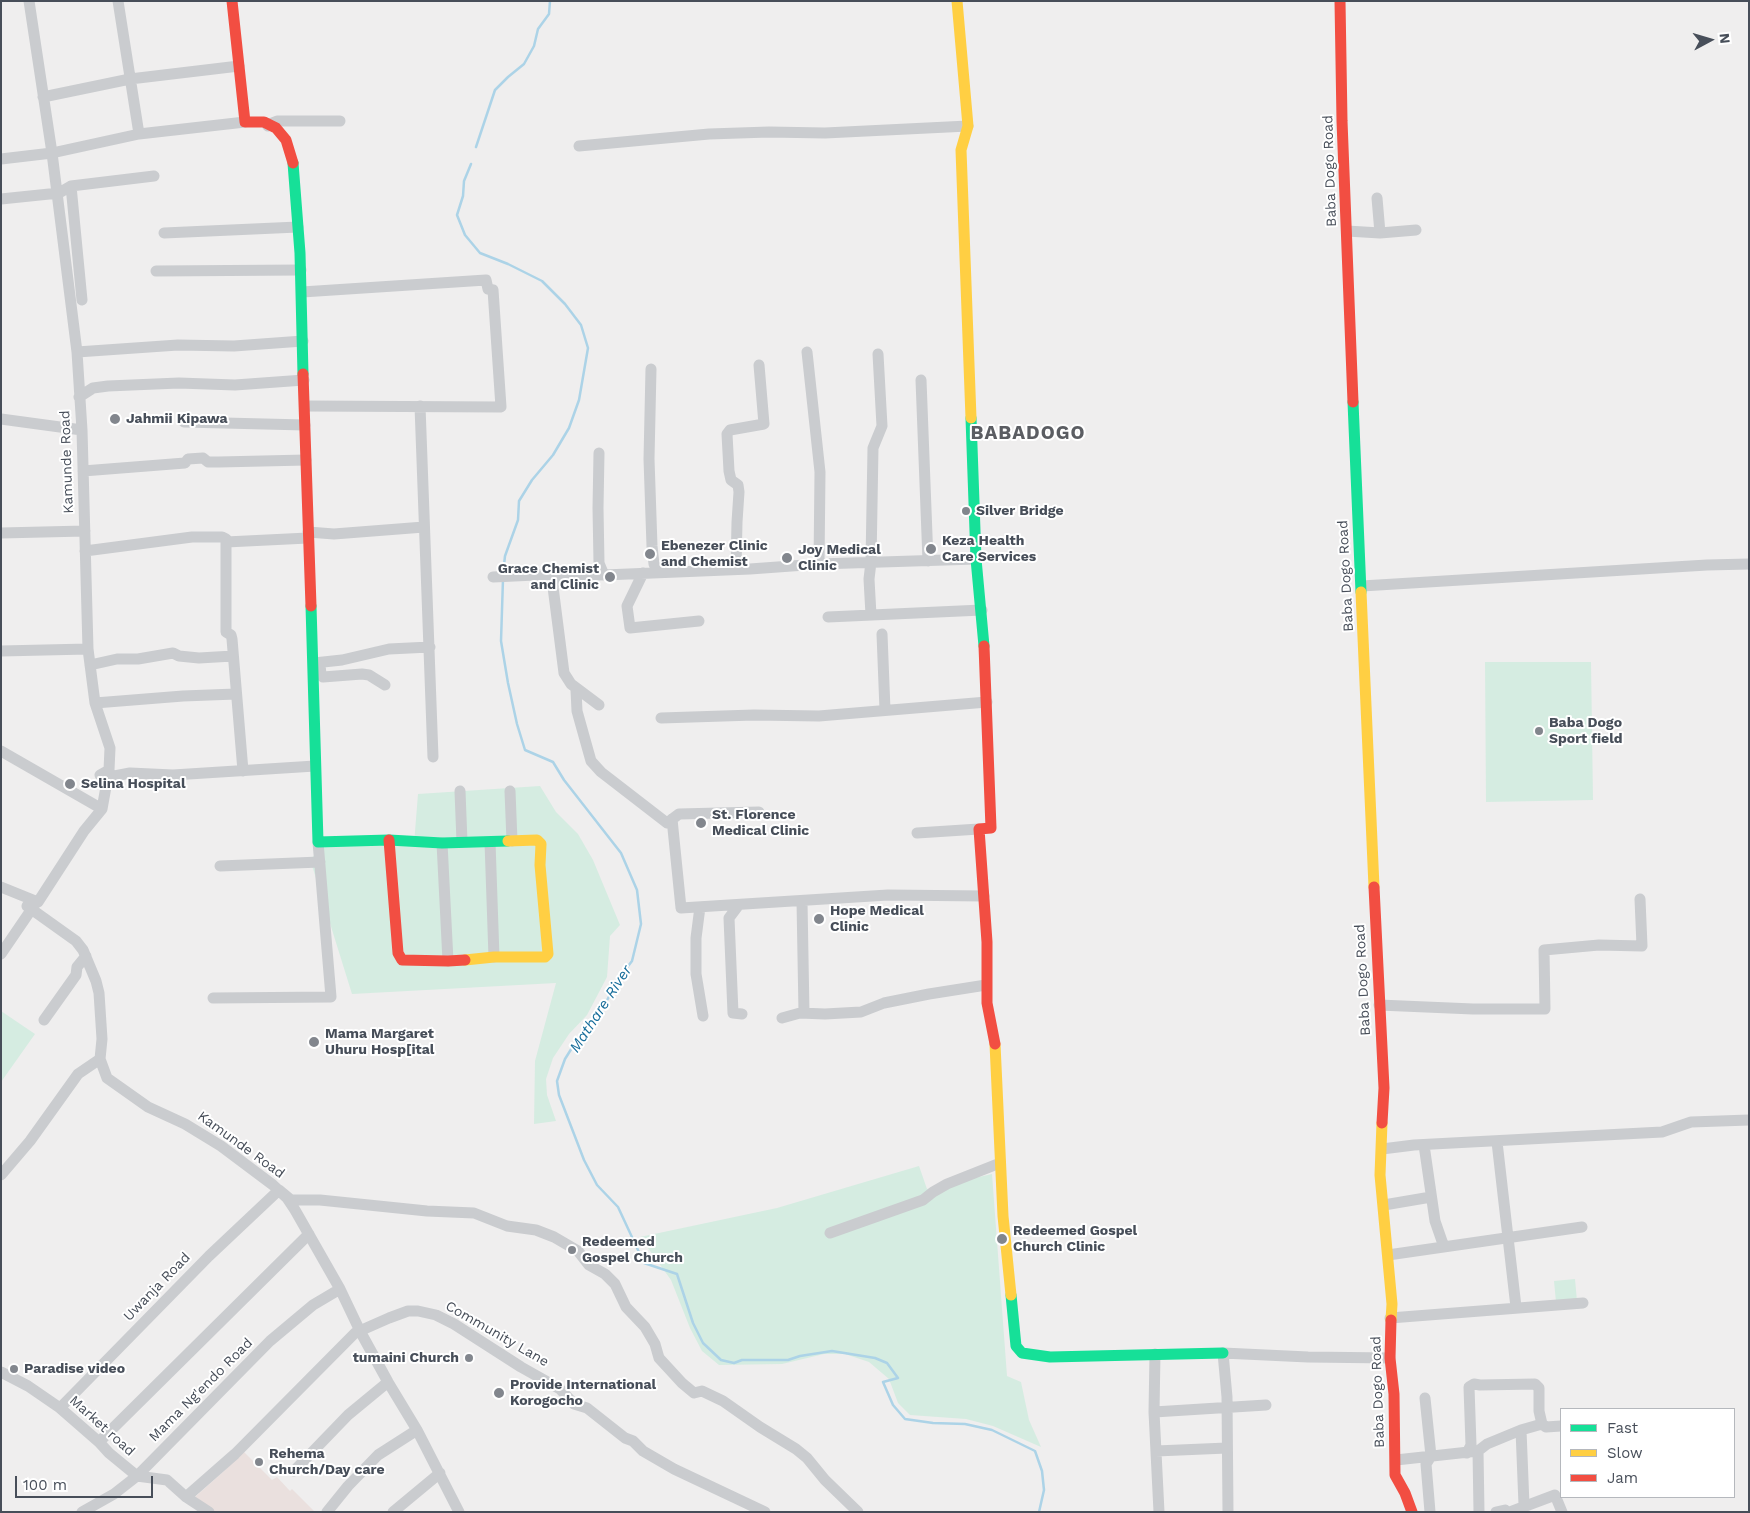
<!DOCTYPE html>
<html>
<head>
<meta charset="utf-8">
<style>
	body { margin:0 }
	#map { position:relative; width:1750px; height:1513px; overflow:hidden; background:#efeeee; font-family:"Work Sans",sans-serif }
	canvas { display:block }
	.frame { position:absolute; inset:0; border:2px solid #474e59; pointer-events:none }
	.legend { position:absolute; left:1560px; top:1408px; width:175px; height:90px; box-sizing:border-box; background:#fff; border:1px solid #b5b8bd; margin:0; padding:6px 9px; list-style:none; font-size:15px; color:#474e59 }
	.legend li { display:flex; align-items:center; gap:10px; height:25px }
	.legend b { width:25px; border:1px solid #b5b8bd }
	.north { position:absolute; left:1685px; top:15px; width:50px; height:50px; -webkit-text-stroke:4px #fff; paint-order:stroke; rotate:84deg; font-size:14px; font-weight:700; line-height:20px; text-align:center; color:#474e59 }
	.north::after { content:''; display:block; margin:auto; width:18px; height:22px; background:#474e59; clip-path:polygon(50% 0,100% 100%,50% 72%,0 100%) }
	.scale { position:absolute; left:15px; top:1476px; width:138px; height:22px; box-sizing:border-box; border:2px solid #474e59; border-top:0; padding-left:6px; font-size:15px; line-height:18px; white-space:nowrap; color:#474e59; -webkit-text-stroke:4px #fff; paint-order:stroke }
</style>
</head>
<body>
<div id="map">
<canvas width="1750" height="1513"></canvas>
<div class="frame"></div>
<ul class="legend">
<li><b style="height:6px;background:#16e098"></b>Fast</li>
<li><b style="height:6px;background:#ffcf43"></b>Slow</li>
<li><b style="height:6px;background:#f24e42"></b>Jam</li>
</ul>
<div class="north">N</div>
<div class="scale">100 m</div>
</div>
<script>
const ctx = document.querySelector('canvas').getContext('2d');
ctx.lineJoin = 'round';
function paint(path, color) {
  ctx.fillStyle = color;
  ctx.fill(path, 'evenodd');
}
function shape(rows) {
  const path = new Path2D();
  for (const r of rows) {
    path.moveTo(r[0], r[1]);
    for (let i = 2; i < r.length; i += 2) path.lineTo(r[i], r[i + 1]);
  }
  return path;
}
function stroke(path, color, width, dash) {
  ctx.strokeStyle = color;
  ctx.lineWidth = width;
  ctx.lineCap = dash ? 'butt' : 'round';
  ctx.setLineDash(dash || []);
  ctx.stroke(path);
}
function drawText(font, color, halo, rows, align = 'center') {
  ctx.font = font + ' "Work Sans",sans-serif';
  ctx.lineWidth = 4;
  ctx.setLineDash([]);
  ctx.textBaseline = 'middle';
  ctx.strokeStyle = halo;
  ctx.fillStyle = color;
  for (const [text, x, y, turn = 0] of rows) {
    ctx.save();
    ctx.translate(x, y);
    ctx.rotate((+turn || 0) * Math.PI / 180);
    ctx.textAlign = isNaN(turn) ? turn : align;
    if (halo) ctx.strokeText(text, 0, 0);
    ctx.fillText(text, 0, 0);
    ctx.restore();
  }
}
const medical = shape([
	[243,1451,272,1480,277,1477,290,1491,292,1489,315,1512,216,1512,195,1497,224,1471]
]);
const green = shape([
	[1485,662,1591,662,1593,800,1486,802],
	[540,786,556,812,578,834,593,860,620,925,610,936,607,977,587,1015,569,1034,553,1058,546,1079,547,1095,556,1121,534,1124,535,1061,556,983,352,994,310,859,334,839,414,844,418,794],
	[1,1011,35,1034,1,1082],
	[919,1166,927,1189,992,1174,1007,1376,1021,1382,1029,1420,1041,1447,993,1426,966,1419,910,1415,898,1403,889,1379,869,1362,845,1354,824,1354,782,1364,719,1365,702,1351,690,1328,671,1280,640,1237,777,1208],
	[1575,1279,1577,1301,1556,1302,1554,1281]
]);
const stream = shape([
	[476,147,495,90,508,77,524,64,534,46,538,29,549,14,550,1],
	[471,164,464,181,463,196,457,215,465,235,480,253,508,264,542,281,565,304,581,325,588,348,579,400,569,428,553,455,532,480,519,501,518,520,505,556,503,574],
	[503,579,501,641,508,683,517,724,525,750,553,762,564,780,621,853,637,890,641,924,632,961,619,978,598,1017,580,1035,565,1059,557,1081,559,1095,584,1160,597,1185,618,1207,644,1263,677,1274,693,1323,703,1343,721,1360,734,1363,742,1360,788,1360,800,1356,832,1351,875,1358,887,1363,898,1378,883,1382,893,1405,905,1419,933,1423,965,1424,992,1430,1035,1451,1042,1471,1044,1490,1039,1512]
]);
const street = shape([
	[29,1,52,153,77,352,82,430,88,649,95,703,110,748,109,770,102,809,84,831,38,902],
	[118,1,139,134],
	[43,97,130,79,239,66],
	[268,126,267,125,277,121,340,121],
	[579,146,709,134,769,132,825,133,968,126],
	[1,159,52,153,139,134,245,122],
	[71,186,82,300],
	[1,199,59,193,71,186,154,176],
	[1347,231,1380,233,1377,198],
	[164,233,298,227],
	[1380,233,1416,230],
	[156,271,301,270],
	[302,292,486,280,488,289,493,290,501,407,305,406],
	[77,352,178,345,234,346,303,341],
	[807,352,820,472,819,564],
	[651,369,649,459,652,546,654,564,658,572],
	[921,380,928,561],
	[79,397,93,388,108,386,179,383,235,385,304,380],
	[420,406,433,757],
	[1,419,82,430],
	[184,422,305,425],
	[599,453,598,508,599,563,604,575],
	[83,471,185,463,188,459,203,458,208,462,219,462,306,460],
	[308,532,334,534,424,527],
	[1,533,85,531],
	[226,542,226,632,231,635,232,639,243,771],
	[85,551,192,537,222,537,226,539,226,542,308,538],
	[736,569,737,522,739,492,738,485,731,480,729,471,727,434,730,430,764,424,759,365],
	[643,573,627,606,630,628,699,621],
	[557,574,553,587,564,673,571,684,599,705],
	[493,577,557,574,604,575,750,569,819,564,976,559],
	[1362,586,1707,565,1749,564],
	[871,615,869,579,871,562,873,448,882,426,878,354],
	[828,617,982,610],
	[882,634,885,710],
	[1,651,88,649],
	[314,663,342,660,389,649,430,647],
	[320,664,321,675,323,677,362,674,369,675,385,685],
	[90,665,117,659,138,659,173,653,179,656,199,658,233,656],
	[576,690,577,711,591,761,601,772,667,823],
	[95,703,183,696,236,694],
	[661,718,754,715,819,716,987,702],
	[1,751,102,809],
	[109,770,100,775,104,778,130,773,173,775,315,766],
	[460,791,462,842],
	[510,791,512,841],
	[672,819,681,908,888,895,984,896],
	[667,823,679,814,759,812],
	[917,833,979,829],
	[490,842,494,957],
	[442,843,448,961],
	[220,866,320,862],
	[1,887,38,902,27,906,76,941,83,950,96,981,99,993,102,1039,100,1059,107,1078,148,1107,185,1124,221,1146,273,1185,287,1198,295,1210,340,1289,360,1331,388,1382,417,1430,459,1512],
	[802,901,804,1013],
	[738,906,729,918,733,1013,742,1014],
	[700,907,696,938,696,974,703,1016],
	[1,954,31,910],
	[213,998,331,997,318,842],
	[1379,1005,1473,1009,1545,1009,1544,950,1599,945,1642,946,1640,899],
	[782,1018,800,1013,825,1014,861,1012,884,1003,929,994,986,985],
	[44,1020,76,975,77,967,86,956],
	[1497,1142,1516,1307],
	[1424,1145,1435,1221,1444,1247],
	[1382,1149,1414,1145,1662,1132,1691,1122,1749,1120],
	[1,1175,30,1141,78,1074,100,1059],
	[1384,1205,1431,1197],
	[830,1233,923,1200,933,1192,947,1184,1000,1163],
	[1388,1255,1582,1227],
	[1390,1318,1583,1303],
	[1155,1354,1154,1412,1159,1512],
	[1,1372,28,1386,60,1408,99,1442,109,1453,137,1476,167,1480,186,1497,209,1512],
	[1425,1398,1431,1456,1426,1464,1430,1512],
	[60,1408,209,1256,279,1190,291,1200,320,1200,427,1211,474,1213,507,1226,536,1230,554,1237,578,1251,589,1265,605,1274,615,1284,626,1307,645,1327,655,1344,659,1358,682,1383,694,1393,702,1391,723,1401,760,1427,796,1449,807,1458,825,1480,858,1512],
	[1154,1412,1266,1405],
	[1521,1430,1524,1505],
	[99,1442,309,1234],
	[1156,1451,1227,1448],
	[1478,1451,1479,1512],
	[1467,1453,1471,1445,1469,1387,1474,1384,1480,1385,1535,1384,1539,1388,1539,1411,1542,1424,1546,1427,1561,1426],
	[1396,1460,1478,1451,1487,1444,1521,1430,1542,1424],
	[294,1471,348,1415,388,1382],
	[186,1497,235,1454,355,1333,389,1318,408,1311,418,1311,436,1315,454,1324,521,1367,560,1389,574,1404,587,1408,625,1438,633,1441,643,1451,674,1469,765,1512],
	[82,1512,114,1494,137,1476,270,1341,313,1305,340,1289],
	[327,1512,348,1486,378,1455,417,1430],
	[393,1512,440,1473],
	[1228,1512,1227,1397,1223,1353,1308,1357,1390,1358],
	[1496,1512,1505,1510,1506,1512],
	[1510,1512,1555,1495,1562,1512]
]);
const fast = shape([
	[293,163,300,253,303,374],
	[1353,402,1361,592],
	[971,418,976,559,984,646],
	[311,606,318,842,389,840,442,843,508,841],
	[1011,1295,1016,1346,1022,1353,1050,1357,1223,1353]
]);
const slow = shape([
	[957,1,968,126,961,150,971,418],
	[1361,592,1374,887],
	[465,960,494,957,545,957,548,954,540,865,541,844,537,840,508,841],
	[995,1044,1003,1216,1011,1295],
	[1382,1123,1380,1175,1392,1304,1391,1320]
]);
const jam = shape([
	[232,1,245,122,264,122,276,128,286,140,293,163],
	[1340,1,1342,121,1353,402],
	[303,374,311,606],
	[984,646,991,828,979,829,987,942,987,1003,995,1044],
	[389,840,398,953,402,960,448,961,465,960],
	[1374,887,1384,1088,1382,1123],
	[1391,1320,1390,1358,1394,1394,1395,1475,1405,1493,1412,1512]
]);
const markers = [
	[115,419,6,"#82868d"],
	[966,511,5,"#82868d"],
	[931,549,6,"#82868d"],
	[650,554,6,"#82868d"],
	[787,558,6,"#82868d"],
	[610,577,6,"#82868d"],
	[1539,731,5,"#82868d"],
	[70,784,6,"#82868d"],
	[701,823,6,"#82868d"],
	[819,919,6,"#82868d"],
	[314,1042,6,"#82868d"],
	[1002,1239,6,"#82868d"],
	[572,1250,5,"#82868d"],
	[469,1358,5,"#82868d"],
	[14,1369,5,"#82868d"],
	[499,1393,6,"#82868d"],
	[259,1462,5,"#82868d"]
];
const streetNames = [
	["Baba Dogo Road",1330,171,-92],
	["Kamunde Road",67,462,-92],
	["Baba Dogo Road",1346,576,-93],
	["Baba Dogo Road",1363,980,-93],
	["Kamunde Road",241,1145,36],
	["Uwanja Road",157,1287,-46],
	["Community Lane",497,1334,30],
	["Mama Ng'endo Road",201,1390,-45],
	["Baba Dogo Road",1378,1392,-92],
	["Market road",102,1426,42]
];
const poiNames = [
	["Jahmii Kipawa",126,419],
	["Silver Bridge",976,511],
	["Keza Health",942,541],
	["Care Services",942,557],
	["Ebenezer Clinic",661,546],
	["and Chemist",661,562],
	["Joy Medical",798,550],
	["Clinic",798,566],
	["Grace Chemist",599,569,"right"],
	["and Clinic",599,585,"right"],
	["Baba Dogo",1549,723],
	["Sport field",1549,739],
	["Selina Hospital",81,784],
	["St. Florence",712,815],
	["Medical Clinic",712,831],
	["Hope Medical",830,911],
	["Clinic",830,927],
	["Mama Margaret",325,1034],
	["Uhuru Hosp[ital",325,1050],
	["Redeemed Gospel",1013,1231],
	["Church Clinic",1013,1247],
	["Redeemed",582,1242],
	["Gospel Church",582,1258],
	["tumaini Church",459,1358,"right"],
	["Paradise video",24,1369],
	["Provide International",510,1385],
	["Korogocho",510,1401],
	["Rehema",269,1454],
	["Church/Day care",269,1470]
];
const waterNames = [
	["Mathare River",601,1009,-57]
];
const districtNames = [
	["BABADOGO",1028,433]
];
paint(medical, '#eae0de');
paint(green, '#d5ece1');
stroke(stream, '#acd3e7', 2.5);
stroke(street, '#cacccf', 11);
stroke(fast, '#16e098', 11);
stroke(slow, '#ffcf43', 11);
stroke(jam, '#f24e42', 11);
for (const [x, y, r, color] of markers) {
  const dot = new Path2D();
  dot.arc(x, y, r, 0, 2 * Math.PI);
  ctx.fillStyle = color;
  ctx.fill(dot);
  stroke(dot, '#fff', 2);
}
drawText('14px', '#474e59', '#fff', streetNames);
drawText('bold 14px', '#474e59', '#fff', poiNames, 'left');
drawText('italic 15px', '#186e9b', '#fff', waterNames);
ctx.letterSpacing = '1px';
drawText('bold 19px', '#5b5d62', '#fff', districtNames);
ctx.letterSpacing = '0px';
</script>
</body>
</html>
